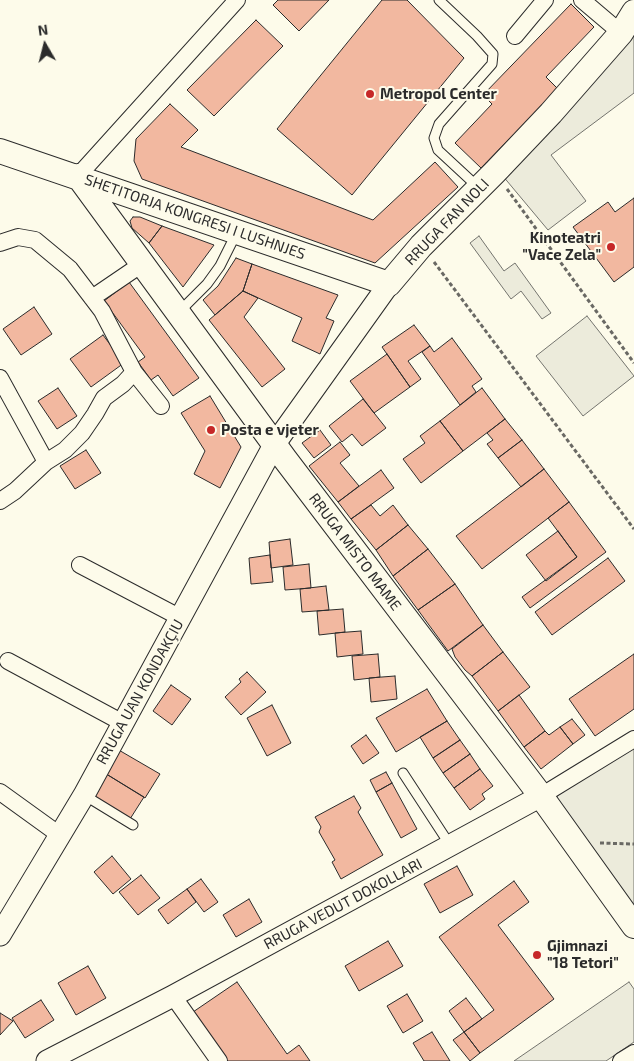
<!DOCTYPE html>
<html>
<head>
<meta charset="utf-8">
<style>
	body { margin:0 }
	#map { position:relative; width:634px; height:1061px; overflow:hidden; background:#fdfbea; font-family:"Exo 2",sans-serif }
	canvas { display:block }
	.north { position:absolute; left:20px; top:20px; width:50px; height:50px; -webkit-text-stroke:4px #fdfbea; paint-order:stroke; rotate:352deg; font-size:14px; font-weight:700; line-height:20px; text-align:center; color:#2b2b2b }
	.north::after { content:''; display:block; margin:auto; width:18px; height:22px; background:#2b2b2b; clip-path:polygon(50% 0,100% 100%,50% 72%,0 100%) }
</style>
</head>
<body>
<div id="map">
<canvas width="634" height="1061"></canvas>
<div class="north">N</div>
</div>
<script>
const ctx = document.querySelector('canvas').getContext('2d');
ctx.lineJoin = 'round';
function paint(path, color) {
  ctx.fillStyle = color;
  ctx.fill(path, 'evenodd');
}
function shape(rows) {
  const path = new Path2D();
  for (const r of rows) {
    path.moveTo(r[0], r[1]);
    for (let i = 2; i < r.length; i += 2) path.lineTo(r[i], r[i + 1]);
  }
  return path;
}
function stroke(path, color, width, dash) {
  ctx.strokeStyle = color;
  ctx.lineWidth = width;
  ctx.lineCap = dash ? 'butt' : 'round';
  ctx.setLineDash(dash || []);
  ctx.stroke(path);
}
function drawText(font, color, halo, rows, align = 'center') {
  ctx.font = font + ' "Exo 2",sans-serif';
  ctx.lineWidth = 4;
  ctx.setLineDash([]);
  ctx.textBaseline = 'middle';
  ctx.strokeStyle = halo;
  ctx.fillStyle = color;
  for (const [text, x, y, turn = 0] of rows) {
    ctx.save();
    ctx.translate(x, y);
    ctx.rotate((+turn || 0) * Math.PI / 180);
    ctx.textAlign = isNaN(turn) ? turn : align;
    if (halo) ctx.strokeText(text, 0, 0);
    ctx.fillText(text, 0, 0);
    ctx.restore();
  }
}
const green = shape([
	[634,23,634,93,551,155,586,201,548,230,502,175,634,23],
	[479,236,504,271,515,263,551,313,542,319,521,291,511,299,470,243,479,236],
	[587,316,634,376,583,416,536,356,587,316],
	[634,744,634,909,557,802,557,796,634,744],
	[629,982,634,989,634,1042,606,1061,514,1061,629,982]
]);
const building = shape([
	[278,0,329,0,299,31,273,5,278,0],
	[382,0,407,0,464,58,352,195,277,129,382,0],
	[571,4,594,27,546,77,558,89,481,168,455,143,492,104,483,95,571,4],
	[256,20,283,46,214,116,187,90,256,20],
	[170,104,198,130,181,147,373,220,435,162,458,187,375,263,142,179,134,161,136,139,170,104],
	[634,198,634,267,614,282,573,227,608,202,615,212,634,198],
	[133,217,140,217,162,226,149,243,132,228,130,221,133,217],
	[162,226,214,245,183,287,149,243,162,226],
	[236,258,252,264,243,291,215,315,203,300,218,286,236,258],
	[252,264,338,295,326,318,334,321,320,354,292,341,302,318,243,291,252,264],
	[129,282,199,378,173,396,158,375,151,380,138,362,145,357,104,301,129,282],
	[243,291,258,298,244,317,285,369,262,387,209,320,243,291],
	[34,307,52,334,21,355,3,329,34,307],
	[414,325,430,346,408,361,421,379,410,387,382,347,414,325],
	[103,335,124,363,91,387,70,359,103,335],
	[452,338,482,379,472,386,476,392,460,405,422,352,430,346,434,352,452,338],
	[387,354,410,387,374,413,350,381,387,354],
	[58,388,77,416,57,429,38,401,58,388],
	[482,388,505,419,463,451,440,421,482,388],
	[210,396,241,447,220,488,194,474,205,451,181,413,210,396],
	[363,399,386,428,362,446,352,434,342,442,329,426,363,399],
	[505,419,522,440,498,458,487,444,493,440,487,433,505,419],
	[440,421,463,451,421,483,403,459,425,443,420,436,440,421],
	[320,430,331,445,314,458,302,443,320,430],
	[522,440,544,469,521,487,498,458,522,440],
	[340,442,350,455,340,463,359,486,338,502,309,466,340,442],
	[86,450,101,473,75,489,60,466,86,450],
	[544,469,569,502,482,569,456,536,544,469],
	[381,470,394,488,351,519,338,502,381,470],
	[569,502,606,552,530,608,522,597,577,557,548,518,569,502],
	[371,505,380,516,393,505,408,525,376,550,351,519,371,505],
	[408,525,428,549,393,576,376,550,408,525],
	[558,531,577,557,546,581,526,555,558,531],
	[290,539,293,565,271,568,269,542,290,539],
	[428,549,455,584,418,610,393,576,428,549],
	[270,555,273,582,251,584,249,558,270,555],
	[608,558,625,581,552,635,535,612,608,558],
	[309,564,311,588,285,590,283,567,309,564],
	[455,584,483,625,448,651,418,610,455,584],
	[326,586,329,610,302,612,300,589,326,586],
	[343,609,345,632,319,635,317,611,343,609],
	[483,625,503,652,472,676,465,670,455,657,452,649,483,625],
	[361,631,363,654,337,657,335,633,361,631],
	[503,652,530,687,498,711,472,676,503,652],
	[378,654,380,677,354,680,352,656,378,654],
	[634,654,634,709,595,736,569,699,634,654],
	[247,672,266,692,241,715,225,697,241,682,239,679,247,672],
	[395,676,397,699,371,702,369,678,395,676],
	[171,685,191,699,172,725,153,711,171,685],
	[427,689,447,721,396,752,376,718,427,689],
	[519,695,545,731,524,747,498,711,519,695],
	[272,705,291,743,267,756,247,718,272,705],
	[572,719,585,735,573,744,560,727,572,719],
	[447,721,460,740,433,758,420,737,447,721],
	[560,727,573,744,541,769,524,747,545,731,549,735,560,727],
	[366,735,379,753,363,764,351,746,366,735],
	[460,740,470,754,443,773,433,758,460,740],
	[117,749,160,774,145,798,103,772,117,749],
	[470,754,480,769,454,788,443,773,470,754],
	[480,769,493,786,482,794,485,799,470,810,454,788,480,769],
	[103,772,144,797,130,819,88,794,103,772],
	[386,772,392,783,376,792,370,780,386,772],
	[392,783,417,829,401,838,376,792,392,783],
	[354,796,361,808,358,812,383,855,341,879,332,862,335,860,319,832,321,827,315,817,354,796],
	[112,856,131,879,113,894,94,872,112,856],
	[457,866,473,895,440,913,424,884,457,866],
	[141,875,160,898,138,915,119,892,141,875],
	[201,879,218,902,204,912,187,889,201,879],
	[514,881,529,902,498,925,554,999,480,1053,464,1032,494,1010,439,937,514,881],
	[187,889,196,902,168,924,158,910,187,889],
	[249,899,262,922,236,937,223,915,249,899],
	[388,941,403,966,359,991,345,966,388,941],
	[88,966,106,998,76,1015,58,983,88,966],
	[237,982,287,1054,299,1045,310,1061,227,1061,193,1012,237,982],
	[407,994,423,1021,403,1033,387,1006,407,994],
	[466,998,482,1019,464,1032,449,1011,466,998],
	[41,1000,54,1020,25,1038,12,1018,41,1000],
	[0,1013,13,1021,0,1035,0,1013],
	[432,1032,450,1061,424,1061,413,1043,432,1032],
	[464,1032,480,1053,470,1061,453,1040,464,1032]
]);
const path = shape([
	[507,189,634,363],
	[434,262,634,529],
	[600,843,634,844]
]);
const service = shape([
	[439,0,477,36,493,54,492,64,439,124,434,138,438,150,479,188],
	[179,312,207,284,220,266,237,232],
	[403,773,450,845],
	[84,795,133,825]
]);
const minor = shape([
	[582,0,621,33],
	[515,36,545,0],
	[78,176,237,0],
	[0,243,18,237,35,240,70,269,102,311,134,372,161,406],
	[92,298,142,264],
	[0,378,46,462],
	[0,501,15,491,46,462,65,450,82,433,95,414,104,398,123,384,134,372],
	[80,565,181,618],
	[8,661,123,723],
	[0,792,61,836],
	[541,796,634,739],
	[173,996,219,1061],
	[621,1061,634,1053]
]);
const tertiary = shape([
	[0,935,84,795,274,445,389,284],
	[47,1061,173,996,541,796]
]);
const secondary = shape([
	[0,151,389,284,421,246,495,172,551,113,621,33,634,12],
	[78,176,285,459,541,796,634,926]
]);
const markers = [
	[370,94,5,"#c62828"],
	[611,247,5,"#c62828"],
	[211,430,5,"#c62828"],
	[537,955,5,"#c62828"]
];
const poiNames = [
	["Metropol Center",380,94],
	["Kinoteatri",601,238,"right"],
	["\"Vace Zela\"",601,255,"right"],
	["Posta e vjeter",221,430],
	["Gjimnazi",547,946],
	["\"18 Tetori\"",547,963]
];
const streetNames = [
	["SHETITORJA KONGRESI I LUSHNJES",195,217,19],
	["RRUGA FAN NOLI",447,222,-46],
	["RRUGA MISTO MAME",355,552,53],
	["RRUGA UAN KONDAKÇIU",140,692,-61],
	["RRUGA VEDUT DOKOLLARI",343,904,-28]
];
paint(green, '#ecebdb');
stroke(green, '#74746e', 1);
paint(building, '#f2b8a0');
stroke(building, '#2b2b2b', 1);
stroke(service, '#2b2b2b', 11);
stroke(minor, '#2b2b2b', 18);
stroke(tertiary, '#2b2b2b', 23);
stroke(secondary, '#2b2b2b', 26);
stroke(path, '#6a6964', 3, [4, 2.5]);
stroke(service, '#fdfbea', 9);
stroke(minor, '#fdfbea', 16);
stroke(tertiary, '#fdfbea', 21);
stroke(secondary, '#fdfbea', 24);
for (const [x, y, r, color] of markers) {
  const dot = new Path2D();
  dot.arc(x, y, r, 0, 2 * Math.PI);
  ctx.fillStyle = color;
  ctx.fill(dot);
  stroke(dot, '#fdfbea', 2);
}
drawText('bold 15px', '#2b2b2b', '#fdfbea', poiNames, 'left');
drawText('15px', '#2b2b2b', '#fdfbea', streetNames);
</script>
</body>
</html>
